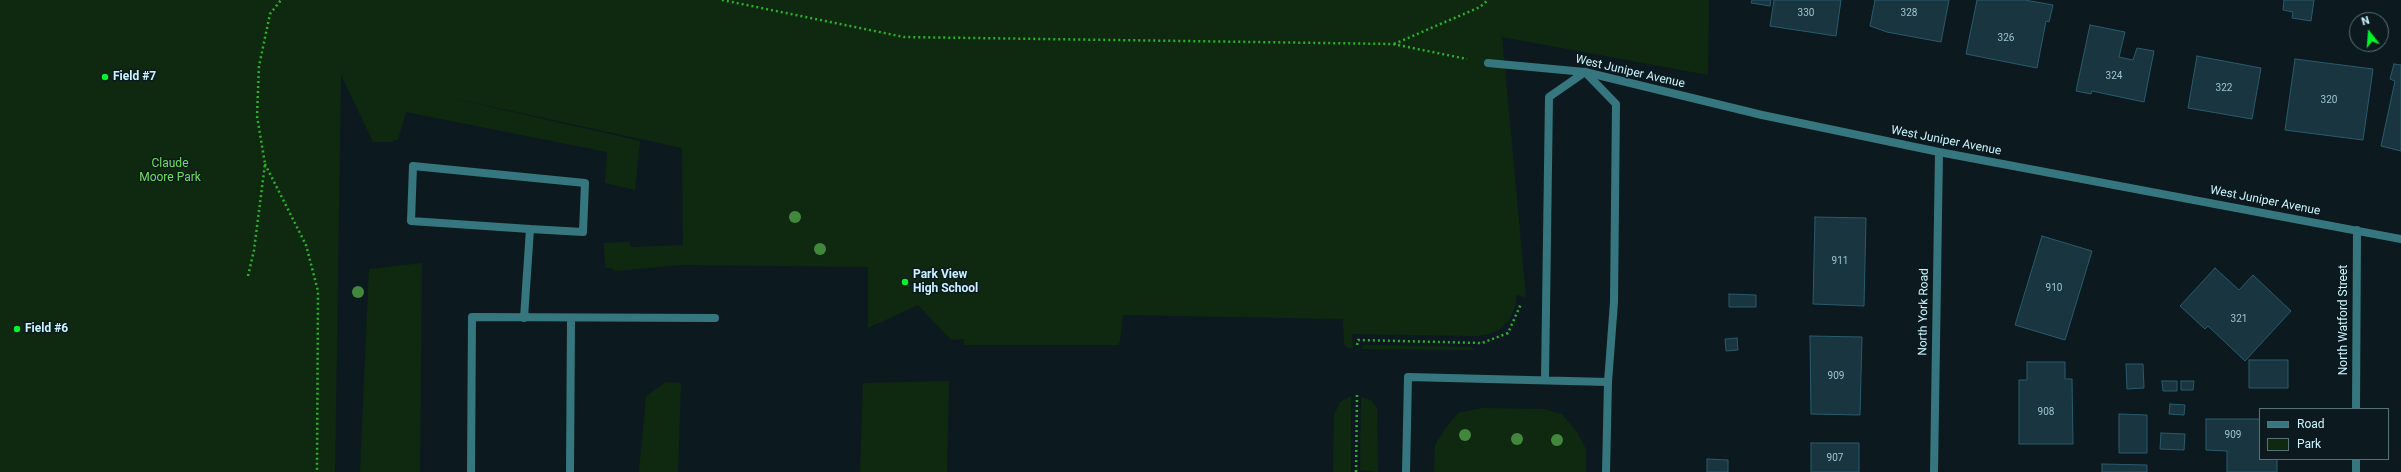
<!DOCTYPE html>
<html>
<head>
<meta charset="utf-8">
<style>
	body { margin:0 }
	#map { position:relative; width:2401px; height:472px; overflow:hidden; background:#0c1a1f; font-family:Roboto,sans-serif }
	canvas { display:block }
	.legend { position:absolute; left:2259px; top:408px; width:130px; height:52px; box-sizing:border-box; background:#0c1a1f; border:1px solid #587279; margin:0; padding:5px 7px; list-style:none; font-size:12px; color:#caf5ff }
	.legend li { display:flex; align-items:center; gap:8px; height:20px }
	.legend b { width:20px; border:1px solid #587279 }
	.north { position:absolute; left:2349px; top:12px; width:40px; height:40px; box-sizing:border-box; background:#0c1a1f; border:1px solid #587279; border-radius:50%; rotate:343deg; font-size:11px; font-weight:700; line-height:16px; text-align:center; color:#caf5ff }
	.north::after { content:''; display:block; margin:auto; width:14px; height:18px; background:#00f529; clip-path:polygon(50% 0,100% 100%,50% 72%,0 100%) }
</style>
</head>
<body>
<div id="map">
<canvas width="2401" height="472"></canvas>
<ul class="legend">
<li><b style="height:5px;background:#36777f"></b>Road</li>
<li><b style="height:11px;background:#0f2910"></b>Park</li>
</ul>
<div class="north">N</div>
</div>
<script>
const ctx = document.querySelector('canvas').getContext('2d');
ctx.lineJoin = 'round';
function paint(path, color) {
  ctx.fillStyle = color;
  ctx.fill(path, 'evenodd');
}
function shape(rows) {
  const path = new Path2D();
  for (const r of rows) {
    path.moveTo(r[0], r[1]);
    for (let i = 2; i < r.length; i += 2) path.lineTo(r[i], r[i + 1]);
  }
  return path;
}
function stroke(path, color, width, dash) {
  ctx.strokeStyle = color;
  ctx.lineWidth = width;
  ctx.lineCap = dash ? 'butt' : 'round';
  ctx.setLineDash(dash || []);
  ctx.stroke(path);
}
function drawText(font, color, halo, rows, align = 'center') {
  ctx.font = font + ' Roboto,sans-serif';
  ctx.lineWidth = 3;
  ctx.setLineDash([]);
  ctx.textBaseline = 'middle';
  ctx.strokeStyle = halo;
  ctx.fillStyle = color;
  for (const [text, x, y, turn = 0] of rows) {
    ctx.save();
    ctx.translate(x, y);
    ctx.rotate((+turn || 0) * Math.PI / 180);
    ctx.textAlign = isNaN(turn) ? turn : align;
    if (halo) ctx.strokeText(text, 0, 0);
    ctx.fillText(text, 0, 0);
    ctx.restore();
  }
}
const green = shape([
	[0,0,1709,0,1708,75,1502,37,1526,297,1516,295,1516,304,1509,320,1500,329,1489,334,1477,336,1352,334,1353,349,1347,347,1344,344,1343,319,1123,315,1120,341,1118,345,964,345,964,339,951,340,918,305,868,328,868,267,680,265,616,271,611,268,605,268,604,243,629,242,631,247,683,245,682,148,438,95,640,141,635,190,605,183,607,152,406,112,398,139,392,142,373,142,341,75,335,472,0,472],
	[422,263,420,472,360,472,369,269],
	[1364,345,1470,347,1475,350,1361,349],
	[949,381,947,472,860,472,863,383],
	[666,382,681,383,678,472,639,472,646,396],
	[1351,396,1351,472,1333,472,1334,415,1340,402],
	[1361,397,1371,400,1377,408,1378,472,1360,470],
	[1482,408,1543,409,1562,414,1577,432,1586,449,1586,472,1434,472,1435,445,1445,429,1458,413]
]);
const building = shape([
	[1752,0,1771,0,1770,6,1751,3,1752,0],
	[1774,0,1841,0,1836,36,1770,26,1774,0],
	[1875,0,1949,0,1941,42,1887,32,1870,26,1875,0],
	[1977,0,2025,0,2053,5,2049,22,2046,21,2037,68,1966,54,1977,0],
	[2284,0,2314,0,2311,21,2292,18,2293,12,2283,10,2284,0],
	[2090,25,2125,32,2119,57,2133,60,2137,48,2154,51,2144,102,2092,91,2091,94,2076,91,2090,25],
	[2197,56,2261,68,2252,119,2188,108,2197,56],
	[2295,59,2373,69,2363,140,2285,130,2295,59],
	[2394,64,2401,65,2401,151,2381,146,2395,81,2390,79,2394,64],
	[1815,217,1866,218,1864,306,1813,304,1815,217],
	[2042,236,2092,251,2065,340,2015,325,2042,236],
	[2215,268,2239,290,2253,275,2291,311,2245,361,2208,326,2205,329,2180,306,2215,268],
	[1729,294,1756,295,1756,307,1729,307,1729,294],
	[1810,336,1862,337,1860,415,1811,414,1810,336],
	[1737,338,1738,350,1726,351,1725,339,1737,338],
	[2249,360,2288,360,2288,388,2249,388,2249,360],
	[2027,362,2065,362,2065,379,2072,379,2073,444,2019,444,2019,380,2027,380,2027,362],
	[2126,364,2143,364,2144,388,2127,389,2126,364],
	[2162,381,2177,381,2177,391,2163,391,2162,381],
	[2181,381,2194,381,2193,390,2181,390,2181,381],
	[2170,404,2185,405,2184,415,2169,414,2170,404],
	[2119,414,2147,415,2147,453,2119,453,2119,414],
	[2206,419,2260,419,2260,459,2277,459,2277,472,2227,472,2227,451,2206,450,2206,419],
	[2161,433,2185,434,2184,450,2160,449,2161,433],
	[1811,443,1859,443,1859,472,1811,472,1811,443],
	[1707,459,1728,460,1728,472,1707,472,1707,459],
	[2102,464,2147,465,2147,472,2102,472,2102,464]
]);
const path = shape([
	[722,0,904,37,1393,44,1467,59],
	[1394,44,1480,7,1488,0],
	[265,164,306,245,318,291,317,472],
	[248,276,254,250,265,164,257,116,259,66,270,14,281,0],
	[1357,345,1358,340,1482,343,1508,333,1521,304],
	[1356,472,1357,395]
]);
const service = shape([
	[524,318,530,229,411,221,413,166,585,183,583,232,530,229],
	[471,472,472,317,715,318],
	[570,472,571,318],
	[1406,472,1408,377,1608,382,1614,302,1616,104,1585,72,1549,97,1545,379]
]);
const minor = shape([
	[1488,63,1585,72,1762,115,1939,152,2401,239],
	[2356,409,2357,230],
	[1606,472,1608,382],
	[1934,472,1939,152],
	[2356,472,2356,459]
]);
const trees = [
	[795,217],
	[820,249],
	[358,292],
	[1465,435],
	[1517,439],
	[1557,440]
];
const markers = [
	[105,77,4,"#00f529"],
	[905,282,4,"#00f529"],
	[17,329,4,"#00f529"]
];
const numberNames = [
	["330",1806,13],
	["328",1909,13],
	["326",2006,38],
	["324",2114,76],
	["322",2224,88],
	["320",2329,100],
	["911",1840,261],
	["910",2054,288],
	["321",2239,319],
	["909",1836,376],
	["908",2046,412],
	["909",2233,435],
	["907",1835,458]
];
const streetNames = [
	["West Juniper Avenue",1630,72,13],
	["West Juniper Avenue",1946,141,11],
	["West Juniper Avenue",2265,201,11],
	["North York Road",1924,312,-89],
	["North Watford Street",2344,320,-90]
];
const poiNames = [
	["Field #7",113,77],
	["Park View",913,275],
	["High School",913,289],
	["Field #6",25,329]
];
const parkNames = [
	["Claude",170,164],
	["Moore Park",170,178]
];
paint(green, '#0f2910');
paint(building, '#183540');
stroke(building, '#295b6d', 1);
stroke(path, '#2bb22c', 2.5, [2, 3]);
stroke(service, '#36777f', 8);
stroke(minor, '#36777f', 8);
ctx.fillStyle = '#42873d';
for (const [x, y] of trees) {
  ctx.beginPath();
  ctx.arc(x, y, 6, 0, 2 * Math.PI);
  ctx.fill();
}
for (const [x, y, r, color] of markers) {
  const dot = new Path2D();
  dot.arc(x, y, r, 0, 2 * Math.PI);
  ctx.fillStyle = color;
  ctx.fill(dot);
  stroke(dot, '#0c1a1f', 1.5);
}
drawText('10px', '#9ec5cf', null, numberNames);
drawText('12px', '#caf5ff', '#0c1a1f', streetNames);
drawText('bold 12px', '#caf5ff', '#0c1a1f', poiNames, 'left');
drawText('12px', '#6ee055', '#0c1a1f', parkNames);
</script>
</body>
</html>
